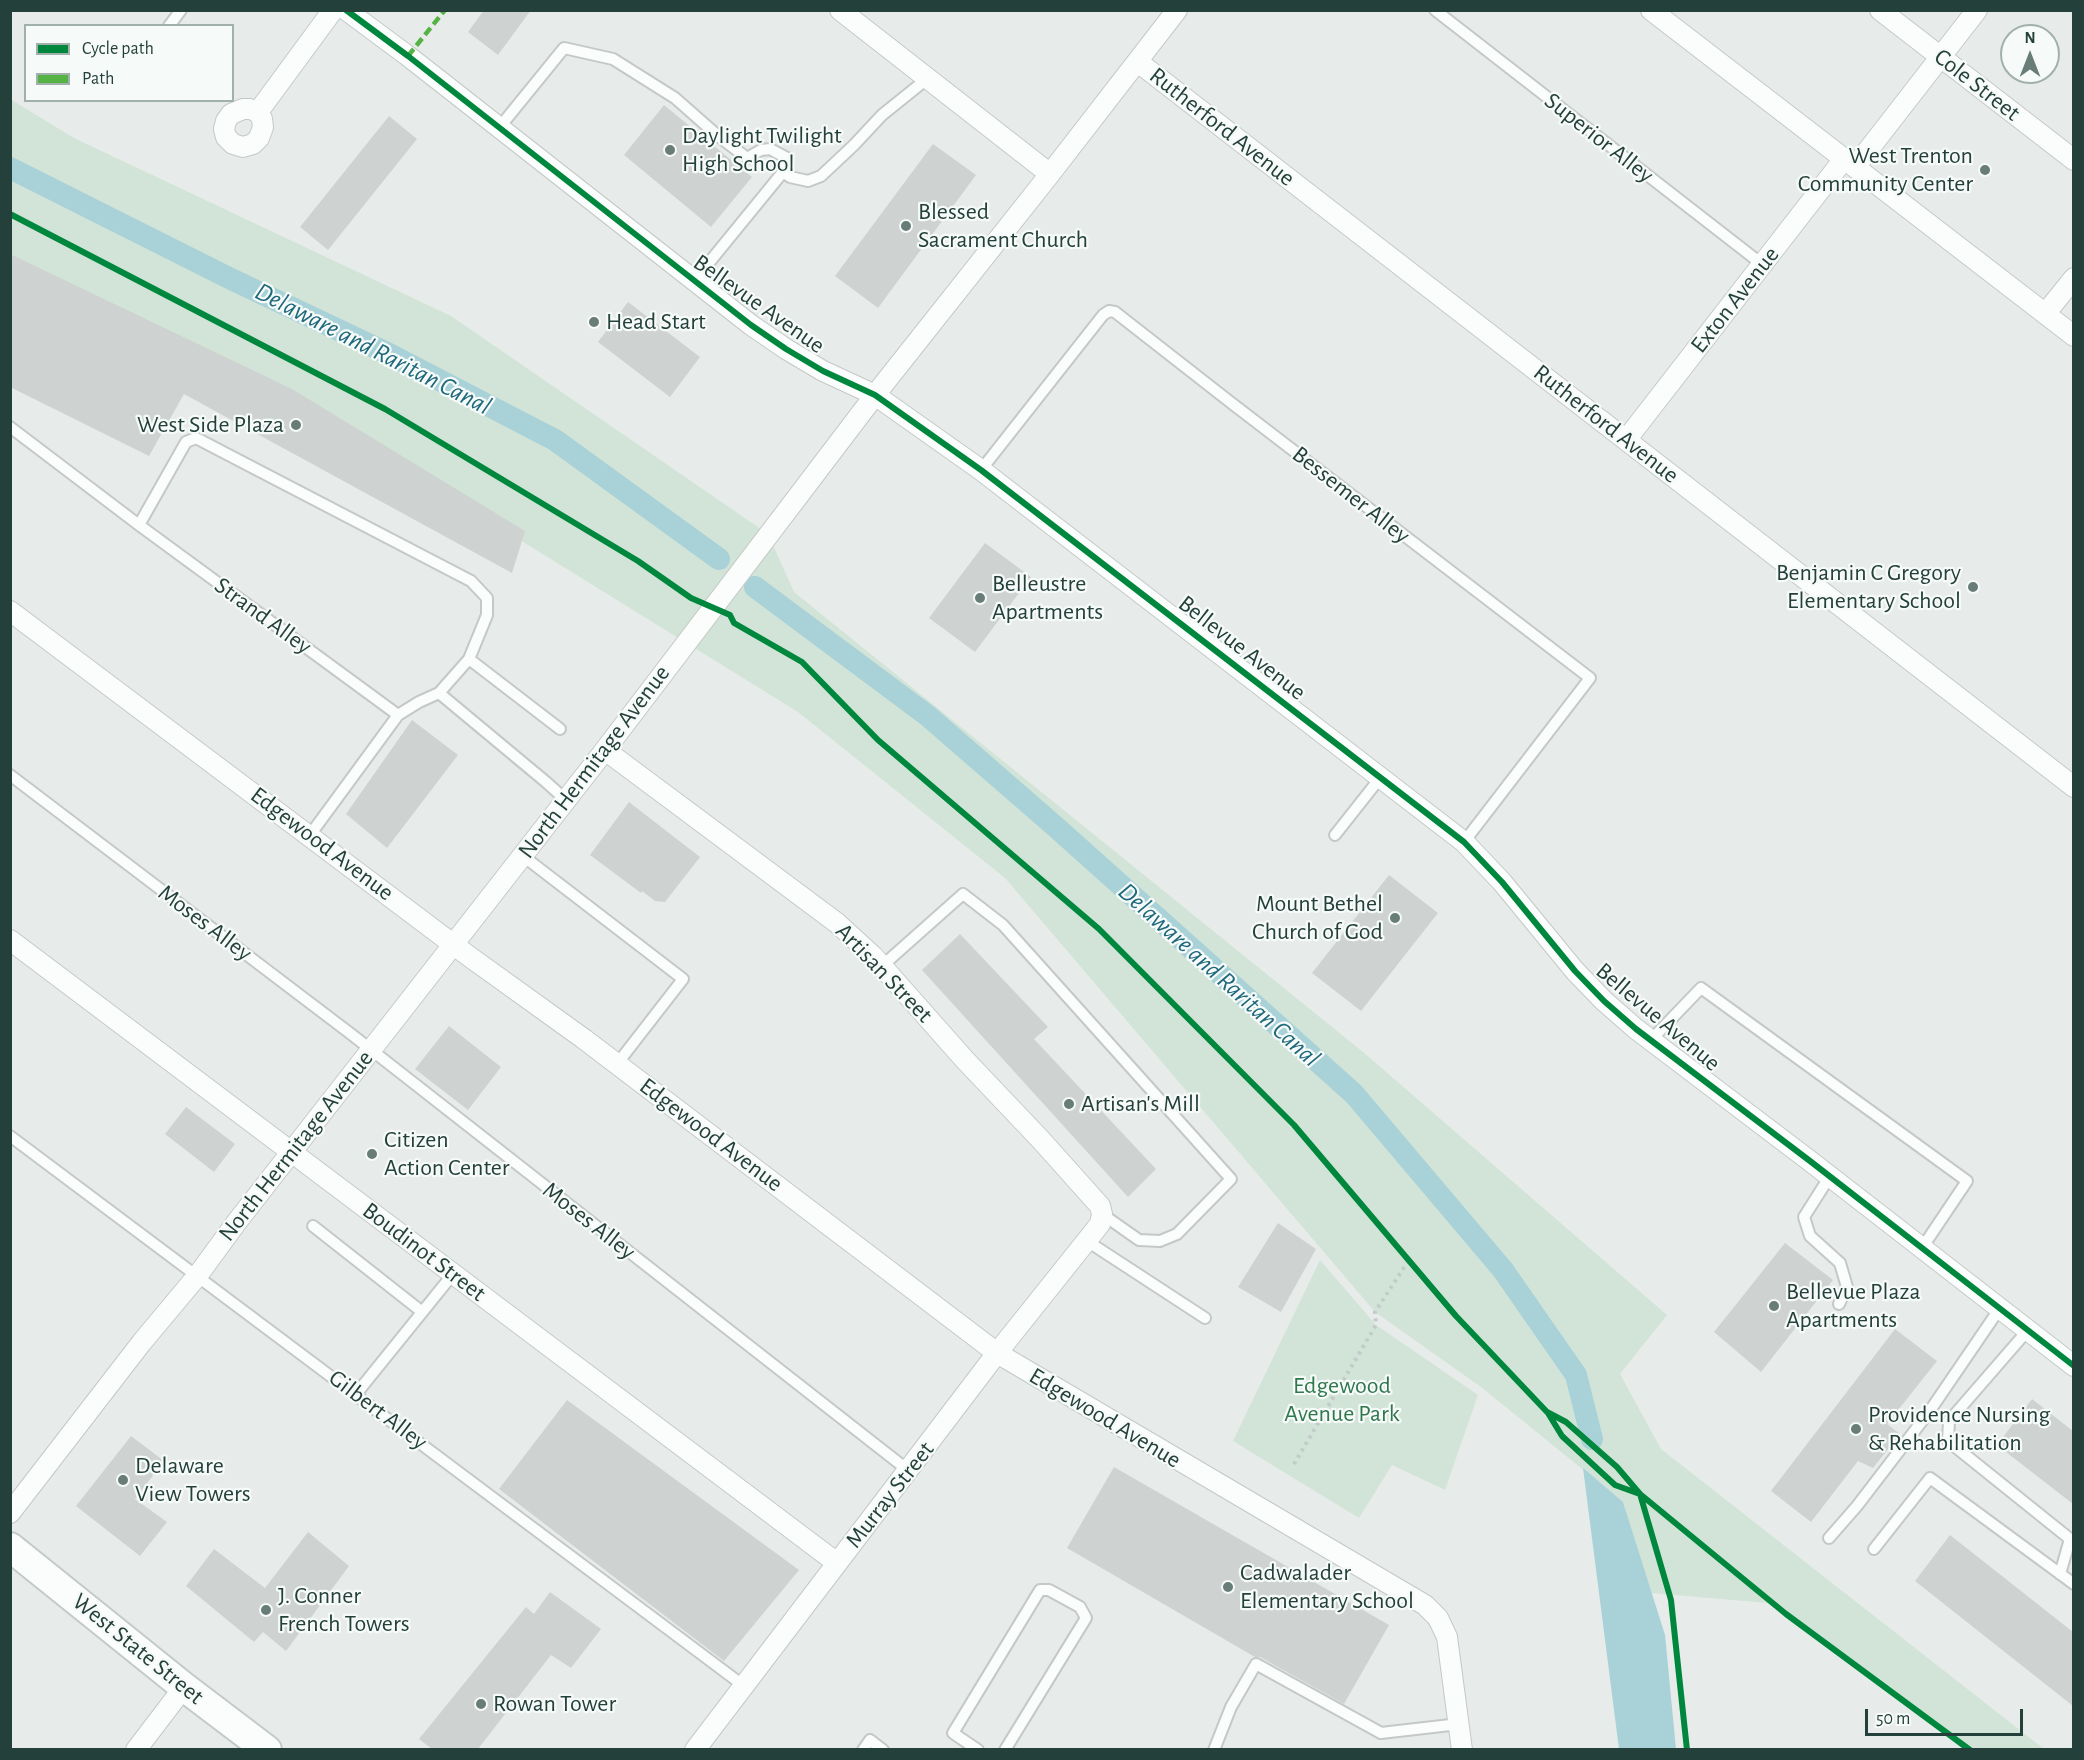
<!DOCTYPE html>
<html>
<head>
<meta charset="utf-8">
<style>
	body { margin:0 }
	#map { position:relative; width:2084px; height:1760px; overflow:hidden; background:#e7ecea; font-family:"Alegreya Sans",sans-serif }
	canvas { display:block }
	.frame { position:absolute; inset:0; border:12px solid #24403a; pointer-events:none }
	.legend { position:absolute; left:24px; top:24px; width:210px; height:78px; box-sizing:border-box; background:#f6faf8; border:2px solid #a2b0ac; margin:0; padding:8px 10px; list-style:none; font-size:18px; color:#24403a }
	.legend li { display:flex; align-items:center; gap:12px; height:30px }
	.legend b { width:30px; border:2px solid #a2b0ac }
	.north { position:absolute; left:2000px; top:24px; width:60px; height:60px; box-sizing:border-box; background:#f6faf8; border:2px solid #a2b0ac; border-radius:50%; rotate:0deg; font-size:16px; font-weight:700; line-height:24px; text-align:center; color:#24403a }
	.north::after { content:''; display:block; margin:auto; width:21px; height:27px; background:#687c78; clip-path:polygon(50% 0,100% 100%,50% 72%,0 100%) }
	.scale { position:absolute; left:1865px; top:1709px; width:158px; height:27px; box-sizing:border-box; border:3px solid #24403a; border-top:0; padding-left:8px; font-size:18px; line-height:21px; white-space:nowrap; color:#24403a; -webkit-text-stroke:4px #f6faf8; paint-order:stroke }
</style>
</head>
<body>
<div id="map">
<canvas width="2084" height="1760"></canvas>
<div class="frame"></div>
<ul class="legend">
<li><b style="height:8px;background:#00873e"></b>Cycle path</li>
<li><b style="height:8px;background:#55b346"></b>Path</li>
</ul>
<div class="north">N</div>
<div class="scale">50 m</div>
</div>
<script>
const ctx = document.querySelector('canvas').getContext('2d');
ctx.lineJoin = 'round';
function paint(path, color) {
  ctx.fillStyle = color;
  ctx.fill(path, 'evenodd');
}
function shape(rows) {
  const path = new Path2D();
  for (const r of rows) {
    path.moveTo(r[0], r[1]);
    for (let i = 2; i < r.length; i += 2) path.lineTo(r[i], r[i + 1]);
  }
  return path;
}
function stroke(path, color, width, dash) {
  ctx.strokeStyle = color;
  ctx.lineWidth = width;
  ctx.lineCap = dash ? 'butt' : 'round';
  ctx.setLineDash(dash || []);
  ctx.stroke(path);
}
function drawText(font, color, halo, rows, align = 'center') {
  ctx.font = font + ' "Alegreya Sans",sans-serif';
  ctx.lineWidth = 4.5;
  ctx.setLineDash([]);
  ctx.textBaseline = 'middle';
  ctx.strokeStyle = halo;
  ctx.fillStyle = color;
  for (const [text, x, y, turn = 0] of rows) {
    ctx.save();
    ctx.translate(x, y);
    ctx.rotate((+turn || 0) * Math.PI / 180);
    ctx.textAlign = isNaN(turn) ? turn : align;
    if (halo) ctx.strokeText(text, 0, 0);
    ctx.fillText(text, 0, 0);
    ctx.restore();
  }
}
const green = shape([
	[10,99,74,138,451,316,768,534,794,592,1363,1052,1667,1315,1620,1374,1661,1449,2044,1749,1963,1749,1768,1603,1651,1593,1623,1502,1481,1387,1375,1312,1005,878,798,712,313,412,11,260],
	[1320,1260,1376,1325,1478,1395,1445,1490,1392,1465,1359,1518,1233,1441]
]);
const water = shape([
	[1583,1468,1623,1502,1665,1635,1676,1749,1619,1749]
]);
const canal = shape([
	[10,168,229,278,389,354,555,440,719,559],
	[755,587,928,716,1057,828,1354,1094,1503,1270,1576,1375,1592,1439]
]);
const building = shape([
	[484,10,531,10,498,55,468,32],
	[664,105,752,177,711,227,624,155],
	[389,116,417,139,328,250,300,227],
	[933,144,976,175,878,308,835,276],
	[10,254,292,389,525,531,512,573,184,394,149,456,10,387],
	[628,302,700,357,670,397,598,342],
	[985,543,1031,577,975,652,929,618],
	[412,720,458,755,387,848,346,814],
	[629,802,700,857,665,902,655,901,642,891,641,893,590,855],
	[1389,875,1438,913,1361,1011,1312,973],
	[960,934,1048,1027,1034,1039,1156,1169,1128,1197,922,970],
	[449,1026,501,1067,468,1110,415,1069],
	[186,1107,235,1144,214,1172,165,1134],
	[1278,1223,1316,1249,1281,1312,1238,1287],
	[1785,1243,1833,1280,1761,1372,1714,1332],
	[1895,1329,1937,1361,1887,1424,1900,1434,1873,1468,1858,1461,1811,1522,1771,1491],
	[2032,1399,2073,1431,2073,1504,1997,1445],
	[567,1400,799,1570,724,1661,499,1489],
	[131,1436,164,1461,135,1499,167,1522,140,1556,76,1506],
	[1114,1467,1389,1625,1344,1704,1260,1657,1255,1657,1067,1548],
	[308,1532,349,1566,286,1651,263,1632,254,1642,186,1586,214,1549,265,1588],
	[1950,1535,2073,1632,2073,1706,1915,1581],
	[550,1592,601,1629,571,1668,551,1655,478,1749,432,1749,419,1739,526,1607,534,1614]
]);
const path = shape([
	[1294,1464,1376,1325,1375,1312,1409,1260]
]);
const lane = shape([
	[1435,10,1763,265],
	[169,26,181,10],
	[499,128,564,48,613,59,675,98,717,135,747,158,761,150,770,149,787,158,783,172,790,177,808,181,821,176,854,145,882,115,928,78],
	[694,281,783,172],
	[10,427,139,525,398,715,310,835],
	[981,470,1103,315,1109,311,1115,312,1234,405,1590,678,1464,842],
	[139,525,186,442,196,438,471,581,487,598,487,615,469,659,560,729],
	[439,693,546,782,566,800],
	[398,715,419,702,439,693,469,659],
	[10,775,351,1034,909,1471],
	[1335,835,1380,778],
	[523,856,683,979,617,1064],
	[882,966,963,894,1003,925,1231,1179,1177,1234,1160,1241,1139,1240,1102,1214],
	[1651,1040,1701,988,1967,1181,1922,1248],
	[10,1136,744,1686],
	[1830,1176,1804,1217,1810,1236,1840,1263,1847,1287,1839,1304],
	[313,1226,421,1311],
	[1087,1241,1205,1318],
	[2028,1330,1949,1421,1948,1441,2070,1539,2060,1574],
	[356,1394,453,1274],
	[1829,1538,1857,1506,1929,1412,2000,1308],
	[1874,1549,1930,1478,2074,1584],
	[863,1750,870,1740,883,1750],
	[978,1750,953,1733,1040,1590,1049,1590,1080,1607,1086,1618,1005,1750],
	[1214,1750,1231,1707,1256,1664,1381,1733,1459,1724]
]);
const street = shape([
	[346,10,408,56,751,325,786,349,823,371,875,395,981,470,1464,842,1502,882,1575,971,1604,1001,1636,1029,1810,1161,2074,1366],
	[840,10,1050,174],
	[1651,10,2074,336],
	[1880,10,2074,160],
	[1138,62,2074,787],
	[243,109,250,109,258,112,262,119,263,127,259,138,253,144,243,147,233,144,226,137,224,129,226,121,231,114,243,109],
	[258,112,333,10],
	[1855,167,1977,10],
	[2045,314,2074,278],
	[1626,440,1844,159],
	[10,611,470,957,584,1039,997,1353,1425,1605,1438,1618,1447,1637,1462,1750],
	[605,750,837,923,873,956,965,1060,1041,1140,1100,1206,1102,1214,1100,1224,997,1353,695,1750],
	[10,940,837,1563],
	[10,1513,142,1342,198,1275,236,1223,605,750,875,395,1050,174,1177,10],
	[136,1750,184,1687]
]);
const secondary = shape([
	[10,1547,184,1687,267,1750]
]);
const quiet = shape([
	[408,56,445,10]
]);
const cycleway = shape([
	[346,10,408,56,751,325,786,349,823,371,875,395,981,470,1464,842,1502,882,1575,971,1604,1001,1636,1029,1810,1161,2074,1366],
	[10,214,385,409,638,561,691,598,730,615,734,623,802,662,878,740,1099,929,1294,1125,1456,1316,1547,1412,1566,1422,1617,1467,1640,1494,1786,1614,1970,1750],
	[1548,1413,1562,1436,1615,1485,1637,1493],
	[1640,1494,1671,1600,1687,1750]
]);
const markers = [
	[670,150,6,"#687c78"],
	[1985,170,6,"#687c78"],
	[906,226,6,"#687c78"],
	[594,322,6,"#687c78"],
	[296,425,6,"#687c78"],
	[1973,587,6,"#687c78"],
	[980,598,6,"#687c78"],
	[1395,918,6,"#687c78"],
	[1069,1104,6,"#687c78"],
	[372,1154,6,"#687c78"],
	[1774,1306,6,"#687c78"],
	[1856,1429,6,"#687c78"],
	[123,1480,6,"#687c78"],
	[1228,1587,6,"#687c78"],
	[266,1610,6,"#687c78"],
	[481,1704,6,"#687c78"]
];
const streetNames = [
	["Cole Street",1977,85,38],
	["Rutherford Avenue",1222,127,38],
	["Superior Alley",1599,138,38],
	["Exton Avenue",1735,300,-52],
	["Bellevue Avenue",759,304,35],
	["Rutherford Avenue",1606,424,38],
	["Bessemer Alley",1351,495,38],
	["Strand Alley",263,616,36],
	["Bellevue Avenue",1242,648,38],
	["North Hermitage Avenue",594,762,-53],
	["Edgewood Avenue",322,844,37],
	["Moses Alley",205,923,37],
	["Artisan Street",884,973,46],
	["Bellevue Avenue",1658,1017,40],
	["Edgewood Avenue",711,1135,37],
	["North Hermitage Avenue",296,1146,-52],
	["Moses Alley",589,1221,38],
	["Boudinot Street",424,1252,37],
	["Gilbert Alley",378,1410,37],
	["Edgewood Avenue",1105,1418,31],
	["Murray Street",890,1495,-52],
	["West State Street",138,1649,39]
];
const poiNames = [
	["Daylight Twilight",682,136],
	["High School",682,164],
	["West Trenton",1973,156,"right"],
	["Community Center",1973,184,"right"],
	["Blessed",918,212],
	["Sacrament Church",918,240],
	["Head Start",606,322],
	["West Side Plaza",284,425,"right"],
	["Benjamin C Gregory",1961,573,"right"],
	["Elementary School",1961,601,"right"],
	["Belleustre",992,584],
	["Apartments",992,612],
	["Mount Bethel",1383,904,"right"],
	["Church of God",1383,932,"right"],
	["Artisan's Mill",1081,1104],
	["Citizen",384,1140],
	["Action Center",384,1168],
	["Bellevue Plaza",1786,1292],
	["Apartments",1786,1320],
	["Providence Nursing",1868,1415],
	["& Rehabilitation",1868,1443],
	["Delaware",135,1466],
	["View Towers",135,1494],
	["Cadwalader",1240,1573],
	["Elementary School",1240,1601],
	["J. Conner",278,1596],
	["French Towers",278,1624],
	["Rowan Tower",493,1704]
];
const parkNames = [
	["Edgewood",1342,1386],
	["Avenue Park",1342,1414]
];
const waterNames = [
	["Delaware and Raritan Canal",373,349,27],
	["Delaware and Raritan Canal",1219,975,42]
];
paint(green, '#d1e4d7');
paint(water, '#a9d1d8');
stroke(canal, '#a9d1d8', 22);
paint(building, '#ced3d1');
stroke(lane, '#c4c9c7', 14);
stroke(street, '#c4c9c7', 22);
stroke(secondary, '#c3cac7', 32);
stroke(path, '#c3cbca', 4, [3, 4.5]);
stroke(lane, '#fbfcfc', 10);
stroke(street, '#fbfcfc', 20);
stroke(secondary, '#fbfcfc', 28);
stroke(quiet, '#55b346', 4.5, [9, 4.5]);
stroke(cycleway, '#00873e', 6);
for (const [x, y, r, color] of markers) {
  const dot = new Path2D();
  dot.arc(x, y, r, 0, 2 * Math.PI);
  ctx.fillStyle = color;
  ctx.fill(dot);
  stroke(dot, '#f6faf8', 2);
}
drawText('24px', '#24403a', '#f6faf8', streetNames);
drawText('24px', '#24403a', '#f6faf8', poiNames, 'left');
drawText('24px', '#2f774d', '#f6faf8', parkNames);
drawText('italic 26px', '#1f697c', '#f6faf8', waterNames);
</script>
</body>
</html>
